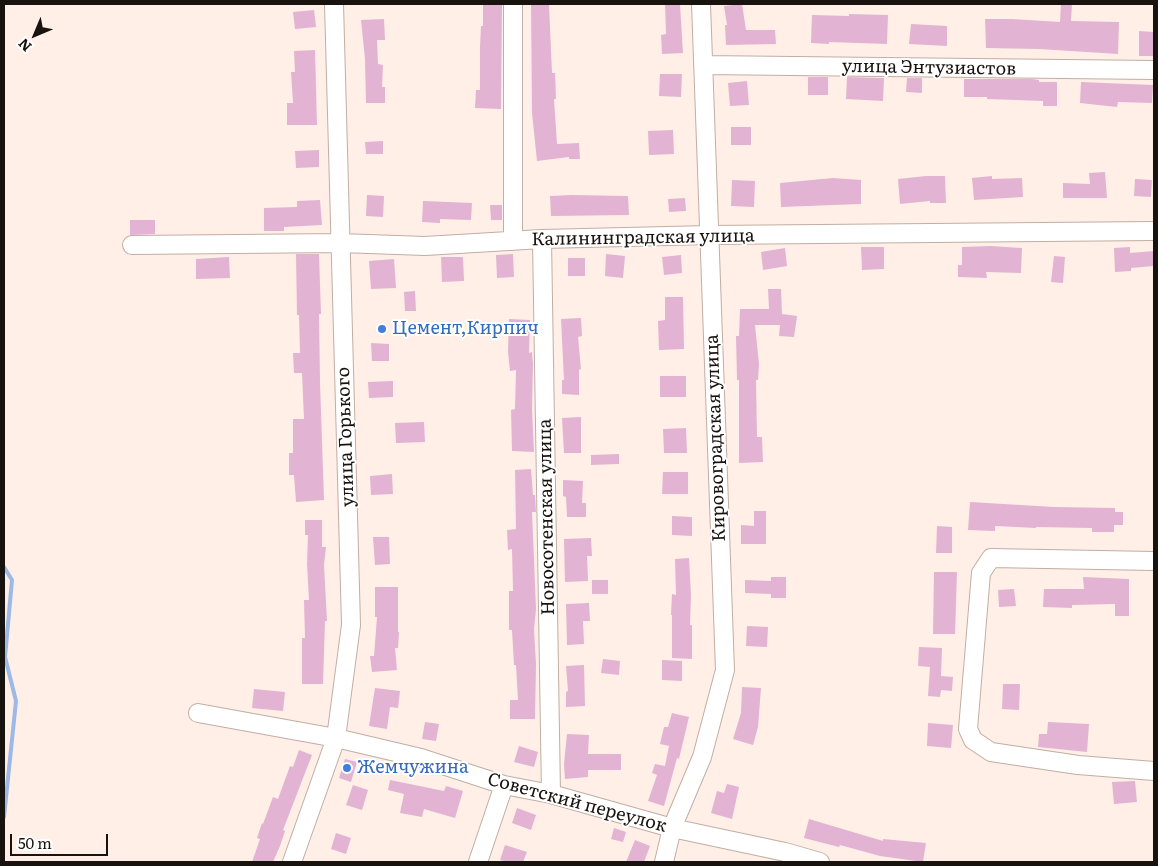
<!DOCTYPE html>
<html>
<head>
<meta charset="utf-8">
<style>
	body { margin:0 }
	#map { position:relative; width:1158px; height:866px; overflow:hidden; background:#ffefe6; font-family:Literata,serif }
	canvas { display:block }
	.frame { position:absolute; inset:0; border:5px solid #19130f; pointer-events:none }
	.north { position:absolute; left:10px; top:10px; width:50px; height:50px; -webkit-text-stroke:4px #fff; paint-order:stroke; rotate:225deg; font-size:14px; font-weight:700; line-height:20px; text-align:center; color:#19130f }
	.north::after { content:''; display:block; margin:auto; width:18px; height:22px; background:#19130f; clip-path:polygon(50% 0,100% 100%,50% 72%,0 100%) }
	.scale { position:absolute; left:10px; top:834px; width:98px; height:22px; box-sizing:border-box; border:2px solid #19130f; border-top:0; padding-left:6px; font-size:15px; line-height:18px; white-space:nowrap; color:#19130f; -webkit-text-stroke:4px #fff; paint-order:stroke }
</style>
</head>
<body>
<div id="map">
<canvas width="1158" height="866"></canvas>
<div class="frame"></div>
<div class="north">N</div>
<div class="scale">50 m</div>
</div>
<script>
const ctx = document.querySelector('canvas').getContext('2d');
ctx.lineJoin = 'round';
function shape(rows) {
  const path = new Path2D();
  for (const r of rows) {
    path.moveTo(r[0], r[1]);
    for (let i = 2; i < r.length; i += 2) path.lineTo(r[i], r[i + 1]);
  }
  return path;
}
function stroke(path, color, width, dash) {
  ctx.strokeStyle = color;
  ctx.lineWidth = width;
  ctx.lineCap = dash ? 'butt' : 'round';
  ctx.setLineDash(dash || []);
  ctx.stroke(path);
}
function paint(path, color) {
  ctx.fillStyle = color;
  ctx.fill(path, 'evenodd');
}
function drawText(font, color, halo, rows, align = 'center') {
  ctx.font = font + ' Literata,serif';
  ctx.lineWidth = 4;
  ctx.setLineDash([]);
  ctx.textBaseline = 'middle';
  ctx.strokeStyle = halo;
  ctx.fillStyle = color;
  for (const [text, x, y, turn = 0] of rows) {
    ctx.save();
    ctx.translate(x, y);
    ctx.rotate((+turn || 0) * Math.PI / 180);
    ctx.textAlign = isNaN(turn) ? turn : align;
    if (halo) ctx.strokeText(text, 0, 0);
    ctx.fillText(text, 0, 0);
    ctx.restore();
  }
}
const stream = shape([
	[4,567,12,580,5,657,16,701,4,817]
]);
const building = shape([
	[483,4,502,4,501,109,475,108,476,90,480,90,480,47,481,26,483,26],
	[531,4,549,4,552,73,555,73,556,99,554,99,557,144,579,143,580,159,569,159,569,157,537,161,532,113],
	[665,4,680,4,683,53,662,54,661,35,666,34],
	[742,4,746,30,775,30,776,44,726,45,725,25,727,25,724,6],
	[1061,4,1072,4,1071,21,1119,22,1118,54,1039,49,986,48,985,19,1012,19,1060,22],
	[314,10,316,27,295,29,293,12],
	[849,14,888,15,887,44,829,42,829,44,811,43,812,15,849,16],
	[384,19,385,40,377,40,378,64,383,65,382,87,385,87,385,103,366,103,365,59,361,20],
	[911,24,947,26,947,46,909,44],
	[1139,31,1154,32,1154,56,1139,56],
	[315,50,317,125,287,125,287,103,293,103,291,72,295,72,294,51],
	[660,74,682,74,681,97,659,96],
	[808,77,828,77,828,95,808,95],
	[847,77,884,78,883,101,846,99],
	[907,78,922,78,922,93,906,92],
	[964,79,1032,79,1039,80,1039,82,1057,82,1057,106,1043,106,1043,101,987,99,987,97,964,97],
	[747,81,749,105,730,106,728,83],
	[1081,82,1153,85,1152,103,1118,102,1117,107,1080,103],
	[731,127,751,127,751,145,731,145],
	[673,130,674,154,649,155,648,131],
	[383,141,383,154,366,154,365,142],
	[319,150,319,167,296,168,295,151],
	[1105,172,1107,198,1063,198,1063,183,1090,184,1089,173],
	[926,176,945,176,946,203,930,203,930,201,900,204,898,179],
	[992,176,992,179,1022,178,1023,197,974,200,972,178],
	[833,178,861,180,861,204,781,207,780,183],
	[1135,179,1152,180,1151,197,1134,196],
	[732,180,755,181,754,207,731,206],
	[367,195,384,196,383,217,366,216],
	[571,195,628,196,629,215,551,216,550,196],
	[685,198,686,211,669,212,668,199],
	[320,200,322,225,284,227,284,231,264,231,264,208,297,207,297,201],
	[423,201,472,203,471,220,440,219,440,223,422,222],
	[490,205,502,205,502,220,491,220],
	[130,220,155,220,155,234,130,235],
	[990,246,1022,248,1021,273,986,272,987,278,958,277,958,265,962,265,962,247],
	[861,247,884,247,884,269,862,270],
	[1130,247,1130,253,1154,251,1154,266,1131,268,1131,271,1115,272,1114,248],
	[785,248,787,266,763,270,761,252],
	[296,254,319,254,321,314,319,314,320,382,324,500,296,502,294,475,289,475,289,453,293,453,293,419,304,419,302,373,294,373,293,353,300,353,299,315,297,315],
	[513,254,514,277,497,278,496,255],
	[606,254,625,256,623,278,605,276],
	[681,255,682,273,664,275,662,257],
	[1054,256,1065,257,1063,283,1051,282],
	[229,257,230,278,196,279,196,259],
	[441,257,463,257,464,281,442,282],
	[568,258,585,258,585,276,568,276],
	[394,259,396,288,371,289,369,261],
	[768,289,781,289,782,314,797,316,794,337,779,336,780,325,755,325,759,364,758,380,756,380,757,437,762,437,763,462,739,463,739,380,737,380,736,336,739,336,740,309,769,309],
	[415,291,416,311,405,311,404,292],
	[665,297,683,297,684,349,659,350,658,321,665,320],
	[581,318,582,336,578,337,581,369,579,370,579,395,562,394,562,380,564,380,561,319],
	[509,319,530,320,529,353,532,352,533,364,532,409,534,452,512,451,511,410,515,409,516,370,510,371,508,352],
	[371,343,389,344,389,361,372,361],
	[660,376,686,376,686,397,660,397],
	[393,381,393,397,369,398,368,382],
	[581,417,581,453,564,453,562,418],
	[424,422,425,442,396,443,395,423],
	[686,428,687,453,664,453,663,429],
	[619,454,619,464,591,465,591,455],
	[531,469,533,495,535,495,536,512,532,512,536,609,534,629,536,664,535,719,510,719,510,700,518,700,516,665,514,665,512,630,509,630,509,591,513,591,512,549,508,550,507,530,516,529,515,470],
	[663,472,688,472,688,494,662,494],
	[392,474,393,494,371,495,370,476],
	[563,480,583,481,582,503,586,503,586,517,567,517,566,497,563,496],
	[970,502,1054,507,1115,508,1115,512,1123,512,1123,525,1114,525,1114,532,1092,532,1092,528,1036,527,1036,528,995,526,995,531,968,530],
	[754,511,766,511,766,544,741,544,741,525,754,526],
	[672,516,692,517,692,536,672,535],
	[305,520,322,520,322,547,326,547,324,565,327,621,325,621,323,684,302,684,302,638,305,638,304,600,309,600,307,564,308,535,305,535],
	[937,526,952,527,952,553,936,553],
	[373,537,389,537,390,564,375,565],
	[591,538,592,556,587,556,588,581,565,582,564,539],
	[689,558,691,595,690,625,692,625,692,659,672,658,672,615,671,615,672,594,676,595,675,559],
	[934,572,957,572,955,634,933,634],
	[771,577,786,577,786,598,771,598,771,594,745,593,745,580,771,581],
	[1083,577,1129,579,1129,616,1115,616,1115,604,1072,605,1072,608,1043,607,1044,589,1084,589],
	[592,580,608,580,608,594,592,594],
	[375,587,398,587,398,632,399,632,398,648,395,648,397,670,372,672,370,656,374,656,377,617,375,617],
	[1014,589,1016,606,999,607,998,590],
	[589,603,590,621,583,621,584,644,567,645,566,604],
	[747,626,768,627,767,647,746,646],
	[919,647,942,648,941,676,953,677,952,691,941,690,940,697,928,696,930,667,918,666],
	[603,659,620,661,619,675,601,673],
	[662,660,682,661,682,681,662,680],
	[584,665,585,706,566,707,566,692,568,691,566,666],
	[1003,684,1020,684,1019,710,1002,709],
	[742,687,761,688,758,727,753,745,733,739,741,713],
	[375,688,400,691,398,708,390,707,387,729,369,726],
	[254,689,285,692,283,711,252,708],
	[672,713,689,717,679,759,677,758,664,806,648,801,657,775,652,773,655,764,665,766,669,746,660,744,664,727,668,727],
	[425,722,439,724,436,741,422,739],
	[1048,722,1089,724,1087,752,1038,747,1039,734,1047,734],
	[928,723,953,725,951,748,927,746],
	[567,734,589,735,588,754,621,754,621,770,588,770,588,777,565,779,564,764],
	[519,746,538,752,534,767,514,762],
	[299,750,312,755,283,830,285,831,280,846,273,862,252,862,260,839,257,838,262,823,263,824,273,797,278,799,290,766,293,767],
	[345,759,357,762,351,782,339,778],
	[390,780,444,791,446,786,463,791,455,818,424,809,422,817,400,813,404,794,388,790],
	[1135,781,1137,802,1114,804,1112,782],
	[727,784,739,787,732,819,711,813,717,791,724,793],
	[353,785,368,790,362,810,346,805],
	[517,808,536,815,531,830,512,823],
	[809,819,883,841,883,839,926,843,923,862,880,856,840,845,839,847,804,838],
	[614,828,626,832,623,842,611,839],
	[336,833,351,838,346,854,331,849],
	[635,840,650,846,644,862,626,862],
	[505,845,527,852,523,862,508,862,500,860]
]);
const minor = shape([
	[703,65,1154,70],
	[542,239,551,794],
	[513,241,513,4],
	[132,245,340,243,425,246,542,239,709,235,1154,231],
	[1154,561,991,558,981,573,968,729,973,740,991,752,1078,765,1154,771],
	[198,713,336,738,421,758,504,785,551,794,672,828,785,852,820,862],
	[292,862,336,738,351,625,334,4],
	[478,862,504,785],
	[664,862,672,828,702,757,725,670,701,4]
]);
const markers = [
	[382,329,5,"#3f7fe0"],
	[347,768,5,"#3f7fe0"]
];
const streetNames = [
	["улица Энтузиастов",929,68,1],
	["Калининградская улица",643,238,-1],
	["улица Горького",346,437,-92],
	["Кировоградская улица",716,438,-92],
	["Новосотенская улица",547,517,-91],
	["Советский переулок",577,803,15]
];
const shopNames = [
	["Цемент,Кирпич",392,329],
	["Жемчужина",357,768]
];
stroke(stream, '#9cbae5', 4);
paint(building, '#e3b3d3');
stroke(minor, '#c1aea4', 20);
stroke(minor, '#fff', 18);
for (const [x, y, r, color] of markers) {
  const dot = new Path2D();
  dot.arc(x, y, r, 0, 2 * Math.PI);
  ctx.fillStyle = color;
  ctx.fill(dot);
  stroke(dot, '#fff', 2);
}
drawText('18px', '#19130f', '#fff', streetNames);
drawText('18px', '#366cbe', '#fff', shopNames, 'left');
</script>
</body>
</html>
